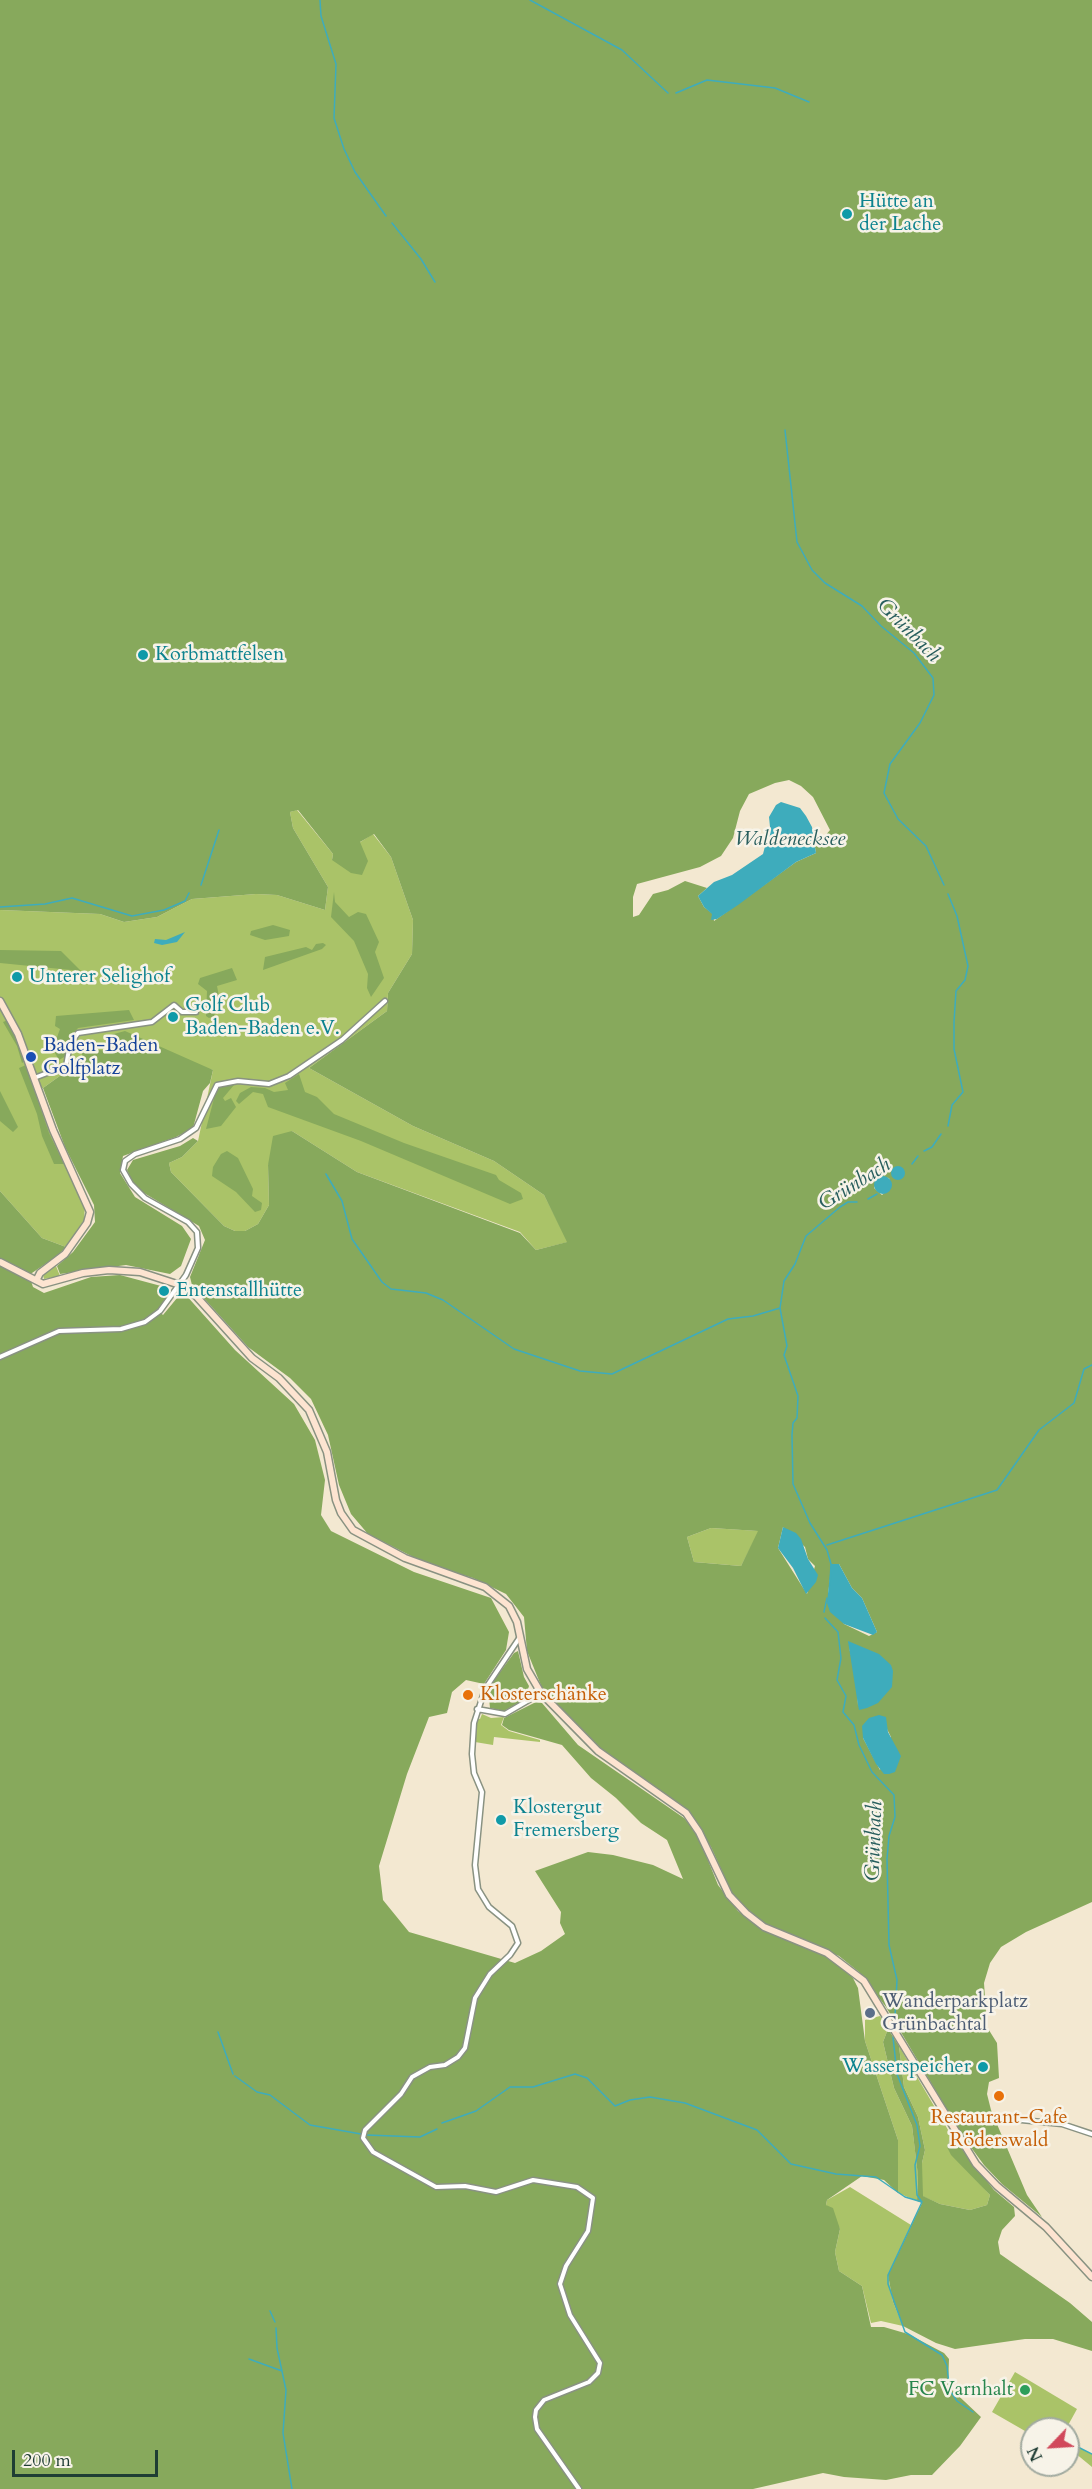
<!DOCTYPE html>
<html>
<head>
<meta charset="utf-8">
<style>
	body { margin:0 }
	#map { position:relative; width:1092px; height:2489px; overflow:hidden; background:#f3e8d1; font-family:Cardo,serif }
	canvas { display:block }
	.north { position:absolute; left:1020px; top:2417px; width:60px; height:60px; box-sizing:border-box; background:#f7f3e8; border:2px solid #a1aaa0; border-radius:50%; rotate:245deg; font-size:16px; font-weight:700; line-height:24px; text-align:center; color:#1f3d34 }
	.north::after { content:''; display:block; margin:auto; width:21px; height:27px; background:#d1495b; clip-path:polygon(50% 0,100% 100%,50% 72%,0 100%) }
	.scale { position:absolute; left:12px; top:2450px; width:146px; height:27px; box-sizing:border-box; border:3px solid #1f3d34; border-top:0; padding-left:8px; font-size:18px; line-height:21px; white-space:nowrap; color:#1f3d34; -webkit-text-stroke:4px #f7f3e8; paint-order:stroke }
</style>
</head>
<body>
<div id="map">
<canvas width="1092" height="2489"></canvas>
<div class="north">N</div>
<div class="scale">200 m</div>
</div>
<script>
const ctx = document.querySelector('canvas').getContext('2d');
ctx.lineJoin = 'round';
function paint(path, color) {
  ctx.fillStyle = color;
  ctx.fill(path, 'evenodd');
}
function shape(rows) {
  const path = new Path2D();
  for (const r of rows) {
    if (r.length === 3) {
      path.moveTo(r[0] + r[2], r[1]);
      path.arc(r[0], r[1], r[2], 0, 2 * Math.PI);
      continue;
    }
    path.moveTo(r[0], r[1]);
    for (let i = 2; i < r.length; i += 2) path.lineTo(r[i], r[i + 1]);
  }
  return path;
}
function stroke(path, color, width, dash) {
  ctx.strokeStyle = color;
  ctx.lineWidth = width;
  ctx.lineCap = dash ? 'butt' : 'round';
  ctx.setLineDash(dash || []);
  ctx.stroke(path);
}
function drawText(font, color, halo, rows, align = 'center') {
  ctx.font = font + ' Cardo,serif';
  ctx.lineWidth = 5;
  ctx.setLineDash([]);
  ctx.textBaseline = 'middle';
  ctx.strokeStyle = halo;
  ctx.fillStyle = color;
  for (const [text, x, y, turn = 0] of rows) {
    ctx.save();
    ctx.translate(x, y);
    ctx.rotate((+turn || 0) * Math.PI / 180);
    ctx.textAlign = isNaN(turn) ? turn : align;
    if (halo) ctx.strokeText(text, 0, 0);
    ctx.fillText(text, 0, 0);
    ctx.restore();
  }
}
const green = shape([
	[297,810,333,854,332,860,373,834,391,857,413,920,412,954,388,993,387,1011,309,1068,413,1126,494,1161,544,1195,568,1242,536,1250,520,1232,357,1172,292,1131,268,1165,269,1205,258,1224,245,1231,235,1231,224,1226,171,1172,169,1163,182,1157,198,1141,213,1070,108,1051,82,1060,43,1088,35,1088,61,1156,85,1206,84,1220,66,1247,42,1238,0,1191,0,910,100,914,124,922,157,917,192,899,256,894,277,895,325,910,328,887,293,828,290,812],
	[56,1266,60,1276,44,1279,43,1275],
	[711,1528,759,1531,741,1566,694,1562,687,1537],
	[482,1714,491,1718,504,1717,501,1725,509,1731,540,1740,540,1742,494,1737,493,1745,475,1742,475,1726,477,1718,480,1719],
	[880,2016,888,2029,883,2042,894,2088,912,2126,918,2175,917,2201,898,2193,898,2140,865,2041,865,2020],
	[899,2046,951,2135,947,2147,990,2195,987,2205,970,2210,940,2204,922,2196,922,2163,925,2150,918,2117,904,2087],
	[850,2187,911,2225,888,2275,893,2302,903,2326,881,2321,871,2323,862,2286,839,2271,835,2252,840,2229,826,2205,827,2200],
	[1015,2372,1077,2409,1066,2429,1032,2429,1032,2435,992,2412],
	[1074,2445,1092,2454,1092,2467,1075,2453]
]);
const forest = shape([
	[0,0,1092,0,1092,1902,1026,1932,1001,1947,990,1963,984,1983,987,2027,997,2043,999,2078,989,2082,987,2094,991,2110,1027,2195,1042,2217,1002,2184,984,2165,962,2135,886,2007,859,1972,839,1956,767,1926,748,1911,732,1893,711,1847,689,1812,633,1775,601,1749,559,1709,542,1688,527,1651,524,1617,506,1594,473,1578,429,1565,368,1534,351,1514,339,1485,328,1435,311,1399,290,1378,248,1347,192,1285,190,1277,205,1240,199,1226,144,1193,132,1181,127,1170,133,1160,180,1146,193,1138,198,1141,182,1157,169,1163,171,1172,224,1226,235,1231,245,1231,258,1224,269,1205,268,1165,273,1136,292,1131,357,1172,520,1233,536,1250,567,1242,544,1195,494,1161,413,1126,309,1068,387,1011,388,993,412,954,413,920,391,857,374,834,360,842,368,861,362,875,351,873,332,860,333,854,298,810,290,812,293,828,328,887,325,910,277,895,256,894,192,899,157,917,124,922,100,914,0,910],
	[789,780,801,786,813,797,830,830,825,836,814,841,816,853,796,862,714,921,713,914,704,907,698,896,707,888,685,881,668,890,653,894,639,915,633,917,633,897,637,884,700,867,721,856,733,838,740,811,749,794,775,783],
	[879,1177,889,1178,890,1181,890,1188,882,1195,874,1188],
	[783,1527,805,1547,808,1559,815,1566,807,1594,778,1548],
	[711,1528,758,1531,741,1566,694,1562,687,1537],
	[832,1564,839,1564,852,1588,862,1598,877,1632,869,1636,844,1624,828,1594],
	[849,1647,867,1708,858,1705,856,1676],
	[886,1717,886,1727,891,1737,880,1770,863,1738],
	[334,892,335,902,349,917,358,912,366,914,379,942,375,952,384,978,371,997,367,988,368,974,354,941,331,917],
	[273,925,290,930,289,936,265,940,250,935,251,931],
	[323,943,326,945,322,949,263,970,265,957,306,947,312,950,316,944],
	[0,950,61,951,81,971,0,963],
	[232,968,237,980,217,986,220,1002,214,1016,209,1018,206,1016,207,991,198,984,200,978],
	[129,1010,134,1020,78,1028,64,1046,66,1056,59,1060,50,1044,56,1040,60,1029,55,1026,56,1016],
	[8,1020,25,1061,22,1063,17,1046,3,1022],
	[125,1031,213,1070,210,1083,203,1091,193,1128,176,1137,123,1156,120,1173,135,1197,182,1226,191,1239,181,1266,170,1274,126,1265,60,1274,57,1266,73,1252,95,1222,94,1205,65,1147,43,1088,82,1060,82,1048,108,1051,110,1035],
	[26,1065,49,1133,64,1164,54,1164,42,1136,37,1114,19,1068],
	[299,1074,305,1092,317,1097,334,1114,404,1143,496,1175,499,1180,521,1193,523,1199,510,1204,361,1141,268,1107,263,1094,253,1092,239,1104,236,1101,240,1093,251,1087,265,1088,274,1092,288,1090,285,1083],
	[230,1083,234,1085,223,1098,225,1101,231,1098,236,1107,221,1126,206,1129,217,1087],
	[0,1091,18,1127,13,1132,0,1121],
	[227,1151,238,1158,253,1189,252,1196,262,1203,261,1210,255,1212,236,1192,212,1176,213,1167,221,1154],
	[0,1191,42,1238,66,1247,57,1256,29,1275,33,1287,44,1293,91,1277,120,1275,161,1286,161,1291,167,1297,158,1310,163,1315,182,1292,185,1294,235,1350,294,1404,315,1440,325,1480,321,1515,331,1531,414,1572,491,1598,509,1632,506,1650,484,1684,466,1680,452,1692,447,1713,429,1717,407,1774,379,1866,383,1900,409,1932,515,1963,541,1951,565,1934,560,1923,561,1912,535,1871,588,1852,613,1855,653,1865,683,1879,667,1840,641,1823,616,1798,591,1778,562,1745,509,1730,502,1725,504,1718,536,1702,542,1703,578,1745,684,1818,697,1833,718,1885,738,1911,764,1931,832,1959,853,1978,858,1988,865,2041,898,2140,898,2193,884,2180,862,2176,827,2200,826,2205,833,2208,840,2229,835,2252,839,2271,862,2286,871,2327,884,2327,908,2334,944,2353,949,2359,948,2386,981,2417,960,2446,932,2475,911,2475,886,2480,844,2477,823,2473,753,2489,0,2489],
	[518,1651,524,1677,529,1686,525,1699,504,1711,490,1708,489,1698,492,1683,514,1653],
	[888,2029,899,2046,904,2087,918,2117,925,2150,922,2163,923,2196,940,2204,970,2210,987,2205,990,2195,951,2155,947,2147,951,2135,994,2190,1014,2207,1015,2216,1002,2230,998,2242,1000,2254,1070,2303,1092,2322,1092,2351,1053,2339,1025,2339,955,2349,936,2343,903,2326,893,2302,888,2275,922,2203,917,2201,918,2176,912,2126,894,2088,883,2042]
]);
const water = shape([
	[781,802,800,808,806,816,812,827,816,853,796,862,738,905,717,919,711,920,712,914,704,907,698,896,714,882,732,875,763,854,770,827,769,817,776,805],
	[185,932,177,942,162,945,154,943,155,939,166,940],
	[898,1173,7],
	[883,1185,9],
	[783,1527,796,1533,801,1539,808,1559,818,1575,816,1582,806,1594,793,1568,778,1548],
	[831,1564,839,1564,852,1588,862,1598,877,1632,873,1635,844,1624,830,1612,827,1603],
	[848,1641,879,1654,891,1665,893,1671,892,1687,878,1703,867,1708,859,1710,858,1705],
	[879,1715,886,1717,888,1732,901,1756,895,1772,889,1774,884,1774,876,1764,863,1738,862,1726,869,1718]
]);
const stream = shape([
	[320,0,321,16,336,64,334,118,344,149,355,172,386,216],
	[530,0,622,50,668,93],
	[676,93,707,80,775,88,809,102],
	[392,223,421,259,435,282],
	[785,430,797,542,812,570,825,583,862,606,881,626,914,653,933,678,934,695,920,723,890,764,884,793,898,819,926,846,944,885],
	[201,885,219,830],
	[948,894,957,916,968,966,965,980,956,991,954,1022,954,1049,963,1092,952,1105,948,1126],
	[0,907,45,904,72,898,132,916,164,910,185,901,189,893],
	[924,1151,932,1147,941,1134],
	[912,1164,918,1156],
	[326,1174,342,1201,352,1239,382,1282,391,1289,426,1293,443,1300,514,1349,580,1371,612,1374,728,1319,753,1316,780,1308],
	[868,1199,877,1194],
	[827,1545,997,1490,1039,1430,1074,1403,1084,1369,1092,1365],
	[830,1585,831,1564,827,1550,810,1523,793,1484,792,1435,793,1423,797,1418,798,1396,784,1355,787,1346,780,1308,784,1281,795,1264,806,1236,840,1207,848,1202,857,1202],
	[824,1612,827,1598],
	[825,1618,838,1632,841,1658,837,1680,846,1696,843,1712,854,1725,859,1745,872,1772,894,1795,895,1817,889,1836,887,1859,889,1945,897,1980,895,2016],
	[218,2032,233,2074],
	[893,2037,897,2074,917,2125,920,2146,915,2165,917,2195,922,2202,888,2275,888,2284,905,2332,942,2355,947,2366,949,2385],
	[235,2076,257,2092,270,2095,310,2125,361,2134],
	[442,2123,476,2111,510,2087,533,2087,575,2074,587,2078,615,2106,630,2100,650,2097,685,2103,757,2130,791,2164,836,2174,876,2177,905,2197,922,2202],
	[366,2135,420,2137,437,2129],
	[270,2311,275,2322],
	[276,2328,277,2348,286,2390,283,2433,292,2489],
	[249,2359,282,2371],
	[949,2389,957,2401,973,2412],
	[1074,2445,1092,2454]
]);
const street = shape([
	[34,1078,66,1066,70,1044,78,1033,152,1022,174,1005,182,1012,196,1012],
	[0,1357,59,1331,121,1329,145,1322,160,1311,186,1275,198,1248,197,1232,188,1222,145,1198,131,1184,123,1170,125,1161,135,1154,180,1139,196,1128,217,1085,238,1081,269,1084,289,1076,342,1040,385,1001],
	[520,1637,485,1689,474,1723,472,1754,474,1773,482,1792,475,1865,478,1889,489,1907,512,1926,518,1943,510,1955,490,1974,475,1998,465,2048,458,2057,445,2065,430,2067,412,2077,401,2094,365,2130,363,2138,373,2152,436,2187,465,2186,496,2192,533,2180,577,2187,593,2198,588,2231,566,2266,560,2284,570,2315,600,2363,598,2373,589,2382,544,2400,536,2410,535,2417,537,2429,579,2489],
	[477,1709,505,1714,541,1693],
	[1001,2118,1062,2124,1092,2134]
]);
const secondary = shape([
	[0,1001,18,1034,53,1130,90,1212,87,1223,65,1254,40,1273,37,1279],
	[0,1262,43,1284,83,1273,109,1270,140,1272,180,1285,196,1296,252,1358,279,1378,309,1410,327,1452,336,1500,341,1513,353,1530,405,1558,485,1587,509,1606,517,1622,527,1669,541,1693,598,1751,686,1813,699,1832,729,1895,746,1913,764,1927,827,1953,864,1981,976,2164,997,2186,1046,2227,1092,2277]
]);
const markers = [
	[847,214,6,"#0f9aa8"],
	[143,655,6,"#0f9aa8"],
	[17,977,6,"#0f9aa8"],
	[173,1017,6,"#0f9aa8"],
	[31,1057,6,"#1a4fb4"],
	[164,1291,6,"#0f9aa8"],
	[468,1695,6,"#e8710a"],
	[501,1820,6,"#0f9aa8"],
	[870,2013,6,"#5c6f8a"],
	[983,2067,6,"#0f9aa8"],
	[999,2096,6,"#e8710a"],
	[1025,2390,6,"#2e9e5b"]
];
const cultureNames = [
	["Hütte an",859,202],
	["der Lache",859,225],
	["Korbmattfelsen",155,655],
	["Unterer Selighof",29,977],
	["Golf Club",185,1006],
	["Baden-Baden e.V.",185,1029],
	["Entenstallhütte",176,1291],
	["Klostergut",513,1808],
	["Fremersberg",513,1831],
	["Wasserspeicher",971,2067,"right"]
];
const transitNames = [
	["Baden-Baden",43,1046],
	["Golfplatz",43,1069]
];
const foodNames = [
	["Klosterschänke",480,1695],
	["Restaurant-Cafe",999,2118,"center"],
	["Röderswald",999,2141,"center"]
];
const serviceNames = [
	["Wanderparkplatz",882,2002],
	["Grünbachtal",882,2025]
];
const leisureNames = [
	["FC Varnhalt",1013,2390]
];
const waterNames = [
	["Grünbach",908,631,45],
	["Waldenecksee",790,840],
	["Grünbach",855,1185,-32],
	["Grünbach",875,1841,-88]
];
paint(green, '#aac368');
paint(forest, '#87a95c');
paint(water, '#3eacbc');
stroke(stream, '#3eacbc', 1.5);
stroke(street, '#899282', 7);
stroke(secondary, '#899282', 9);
stroke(street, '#fff', 4);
stroke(secondary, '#fde4d1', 6);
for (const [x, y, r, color] of markers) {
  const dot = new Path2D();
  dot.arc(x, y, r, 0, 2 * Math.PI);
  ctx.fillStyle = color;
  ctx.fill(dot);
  stroke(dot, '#f7f3e8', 2);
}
drawText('20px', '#0d838f', '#f7f3e8', cultureNames, 'left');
drawText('20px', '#164399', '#f7f3e8', transitNames, 'left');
drawText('20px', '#c56008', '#f7f3e8', foodNames, 'left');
drawText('20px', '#4e5e75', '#f7f3e8', serviceNames, 'left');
drawText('20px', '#27864d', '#f7f3e8', leisureNames, 'right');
drawText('italic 21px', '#285e5d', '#f7f3e8', waterNames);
</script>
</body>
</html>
